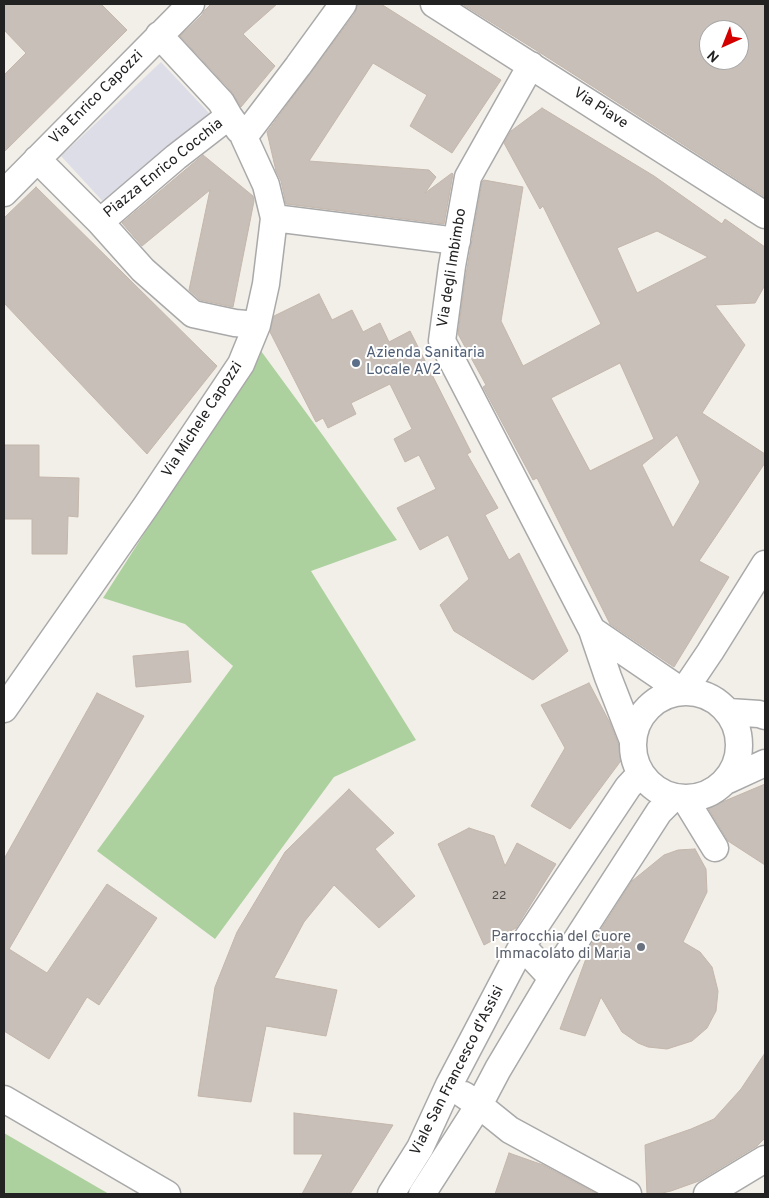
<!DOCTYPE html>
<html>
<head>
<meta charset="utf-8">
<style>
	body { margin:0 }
	#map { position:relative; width:769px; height:1198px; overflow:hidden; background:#f2efe9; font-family:Overpass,sans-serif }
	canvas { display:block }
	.frame { position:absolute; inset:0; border:5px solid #222; pointer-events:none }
	.north { position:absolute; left:699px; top:20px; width:50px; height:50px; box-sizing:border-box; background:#fff; border:1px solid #a7a7a7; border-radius:50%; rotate:224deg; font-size:14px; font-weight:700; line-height:20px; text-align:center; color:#222 }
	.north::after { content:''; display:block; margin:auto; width:18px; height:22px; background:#d40000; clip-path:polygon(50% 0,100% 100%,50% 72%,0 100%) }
</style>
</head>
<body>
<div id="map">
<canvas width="769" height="1198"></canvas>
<div class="frame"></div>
<div class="north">N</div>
</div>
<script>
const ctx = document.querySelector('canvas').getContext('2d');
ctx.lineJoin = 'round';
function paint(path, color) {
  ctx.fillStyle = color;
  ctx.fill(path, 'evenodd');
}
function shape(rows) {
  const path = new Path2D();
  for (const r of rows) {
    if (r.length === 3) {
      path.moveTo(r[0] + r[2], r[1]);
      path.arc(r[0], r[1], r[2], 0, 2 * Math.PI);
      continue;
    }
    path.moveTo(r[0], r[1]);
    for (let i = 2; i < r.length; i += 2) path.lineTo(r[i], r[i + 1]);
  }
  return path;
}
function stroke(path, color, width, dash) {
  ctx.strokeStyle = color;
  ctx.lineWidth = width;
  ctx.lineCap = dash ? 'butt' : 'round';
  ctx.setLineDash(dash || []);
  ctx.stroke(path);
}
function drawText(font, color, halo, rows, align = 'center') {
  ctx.font = font + ' Overpass,sans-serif';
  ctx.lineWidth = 4;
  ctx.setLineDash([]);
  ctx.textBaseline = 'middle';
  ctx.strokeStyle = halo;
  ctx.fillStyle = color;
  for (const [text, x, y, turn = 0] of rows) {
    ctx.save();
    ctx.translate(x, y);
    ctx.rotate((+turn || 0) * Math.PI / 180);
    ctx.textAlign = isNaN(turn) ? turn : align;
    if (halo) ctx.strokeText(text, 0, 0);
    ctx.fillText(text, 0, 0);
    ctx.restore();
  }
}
const forest = shape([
	[261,351,324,437,397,540,311,571,416,740,334,777,215,939,97,851,233,666,185,624,103,598],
	[4,1133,109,1194,4,1194]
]);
const plaza = shape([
	[161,62,209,113,108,207,61,156]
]);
const building = shape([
	[4,4,101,4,127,30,4,152,4,75,26,53,4,30,4,4],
	[211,4,277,4,243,34,275,66,241,107,232,92,180,36,202,15,205,10,211,4],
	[358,4,381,4,501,80,452,153,410,126,427,95,373,63,309,161,429,170,436,177,425,193,452,173,453,174,444,224,286,204,281,181,276,171,267,132,355,13,358,4],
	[462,4,765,4,765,197,539,52,462,4],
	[709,30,739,30,739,60,709,60,709,30],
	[542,108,654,176,722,224,725,219,765,247,765,285,755,303,715,305,745,345,702,413,765,454,765,463,699,561,729,577,674,667,610,624,537,478,533,480,483,387,486,385,458,334,465,280,482,182,484,180,523,187,501,321,523,366,601,324,543,206,540,209,504,143,511,131,542,108],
	[657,231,708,257,637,293,617,248,657,231],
	[620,363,654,439,590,471,551,398,620,363],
	[677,435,700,482,673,528,642,465,677,435],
	[203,155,253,196,254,201,233,307,200,300,189,290,210,190,142,246,122,223,203,155],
	[36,187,217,366,147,454,4,303,4,218,36,187],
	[319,294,332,320,352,310,363,332,380,323,389,342,410,331,471,452,467,454,498,508,485,515,509,560,519,553,568,651,533,680,454,631,440,605,469,579,448,535,420,550,397,508,436,489,419,455,405,462,394,439,412,429,390,384,351,403,356,414,328,428,323,418,316,422,270,332,274,316,319,294],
	[4,445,39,445,39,477,79,478,78,517,68,516,67,554,32,554,32,519,4,519,4,445],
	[188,651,191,682,136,687,133,656,188,651],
	[589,683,610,723,619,746,626,754,570,829,531,806,565,748,541,705,589,683],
	[97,693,144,716,9,949,47,973,107,884,157,918,99,1005,87,997,49,1059,4,1031,4,859,97,693],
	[765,784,765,865,728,841,708,808,765,784],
	[349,789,394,833,375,849,415,896,379,928,334,885,304,922,274,978,337,990,326,1036,266,1026,251,1102,198,1096,215,987,237,932,285,852,349,789],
	[469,828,494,836,505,866,517,843,556,864,516,928,484,945,438,844,469,828],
	[695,849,706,869,707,892,683,942,700,952,712,967,718,991,716,1011,707,1028,692,1041,667,1049,648,1047,638,1043,622,1032,601,997,585,1036,560,1029,591,945,632,881,664,855,678,850,695,849],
	[765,1053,765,1138,757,1146,699,1181,671,1191,658,1194,647,1194,645,1145,691,1129,714,1119,741,1089,765,1053],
	[294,1113,393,1125,350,1194,302,1194,323,1154,294,1154,294,1113],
	[509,1153,543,1165,597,1194,495,1194,509,1153]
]);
const minor = shape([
	[434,4,765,215],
	[159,35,221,102,229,116,239,130],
	[531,65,468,177,452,266,442,341,592,630,608,677,633,741],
	[37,159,100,222,143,270,193,314,235,323,257,325],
	[4,193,191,4],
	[274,218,457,241],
	[100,222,176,157,229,116],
	[592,630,683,692,710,652,765,564],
	[686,745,53],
	[4,709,146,506,241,364,257,325,266,284,274,218,266,185,244,137,298,66,343,4],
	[729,712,759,714,765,716],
	[728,780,765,763],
	[685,799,715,848],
	[522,946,552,978],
	[464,1095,479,1105,510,1130,628,1194],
	[4,1099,167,1194],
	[391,1194,420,1148,449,1085,522,946,628,787,641,773],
	[422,1194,479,1105,498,1069,557,970,659,812,674,797],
	[707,1194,765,1159]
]);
const markers = [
	[356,363,5,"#5c6f8a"],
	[641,947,5,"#6b7280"]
];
const numberNames = [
	["22",499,897]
];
const streetNames = [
	["Via Enrico Capozzi",97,98,-45],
	["Via Piave",600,109,33],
	["Piazza Enrico Cocchia",164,169,-39],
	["Via degli Imbimbo",453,268,-81],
	["Via Michele Capozzi",203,420,-57],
	["Viale San Francesco d'Assisi",458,1071,-63]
];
const serviceNames = [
	["Azienda Sanitaria",366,354],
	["Locale AV2",366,371]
];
const worshipNames = [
	["Parrocchia del Cuore",631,938],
	["Immacolato di Maria",631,955]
];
paint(forest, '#add19e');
paint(plaza, '#dddde8');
paint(building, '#c7bfb8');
stroke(building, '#c4b6ab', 1);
stroke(minor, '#a9a9a9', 29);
stroke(minor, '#fff', 26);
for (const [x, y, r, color] of markers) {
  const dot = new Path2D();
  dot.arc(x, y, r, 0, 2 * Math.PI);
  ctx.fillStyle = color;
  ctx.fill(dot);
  stroke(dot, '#fff', 2);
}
drawText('12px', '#4b4948', null, numberNames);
drawText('15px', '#222', '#fff', streetNames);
drawText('15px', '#4e5e75', '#fff', serviceNames, 'left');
drawText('15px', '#5b616d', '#fff', worshipNames, 'right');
</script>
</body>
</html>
